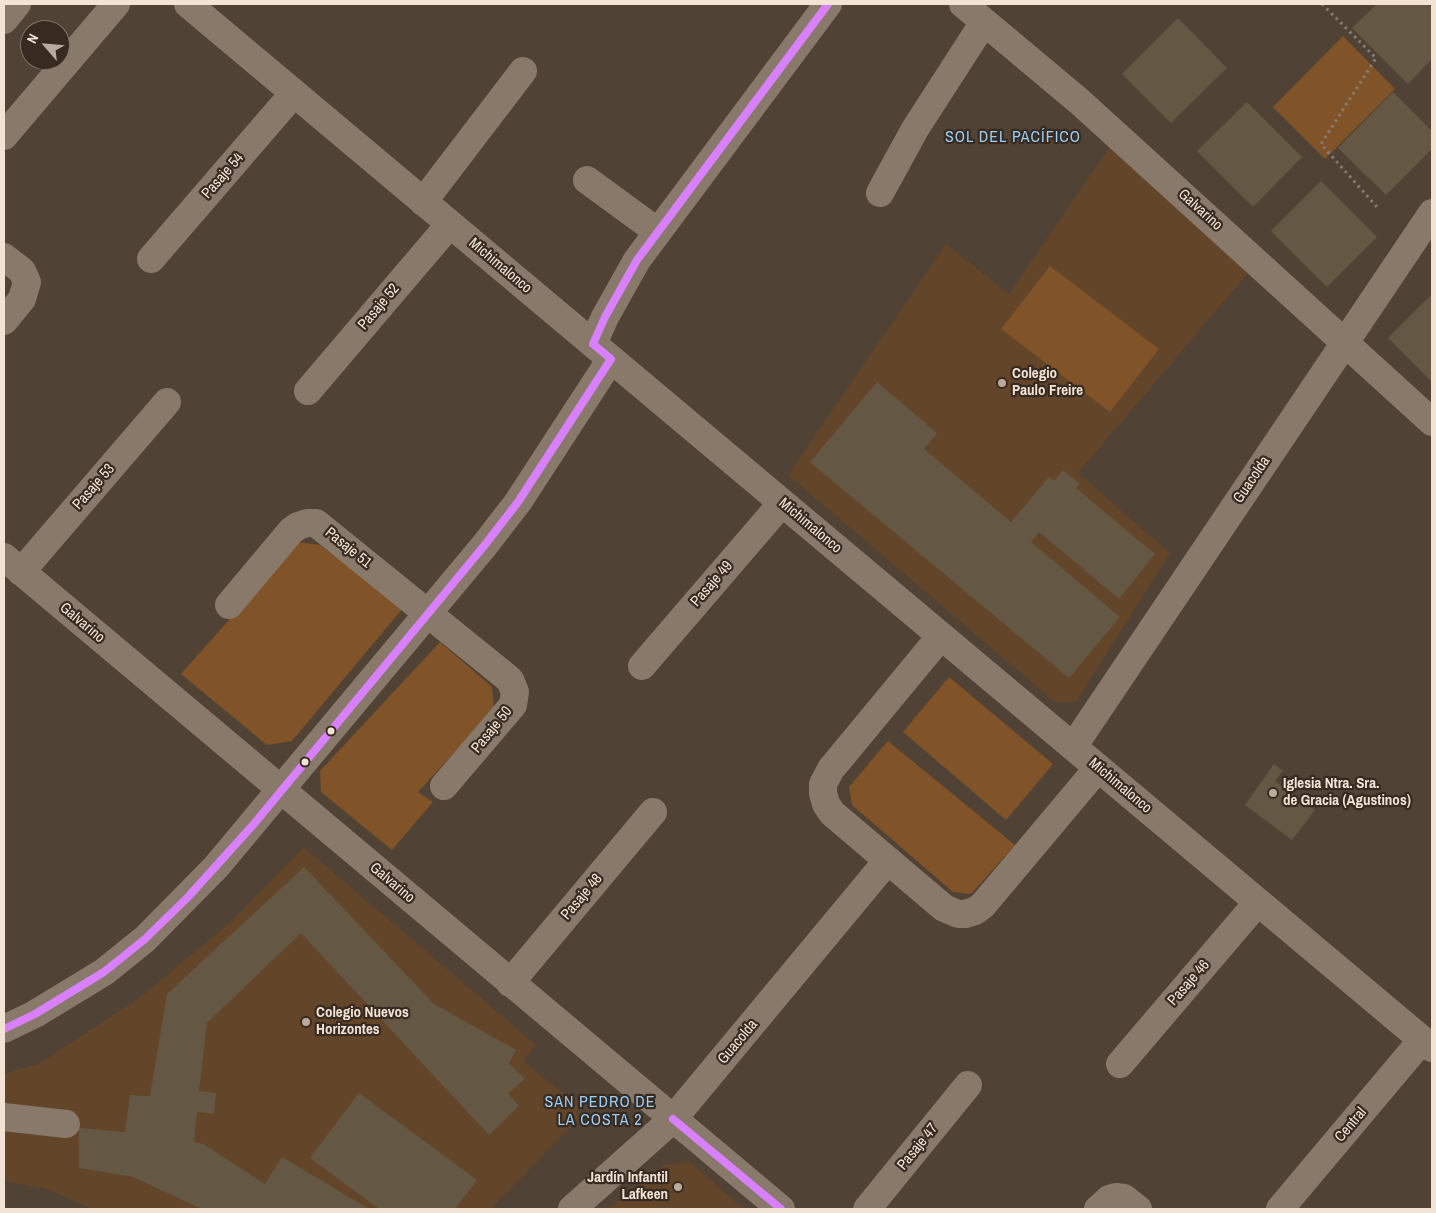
<!DOCTYPE html>
<html>
<head>
<meta charset="utf-8">
<style>
	body { margin:0 }
	#map { position:relative; width:1436px; height:1213px; overflow:hidden; background:#504234; font-family:"Archivo Narrow",sans-serif }
	canvas { display:block }
	.frame { position:absolute; inset:0; border:5px solid #f3e3d5; pointer-events:none }
	.north { position:absolute; left:20px; top:20px; width:50px; height:50px; box-sizing:border-box; background:#372a20; border:1px solid #827468; border-radius:50%; rotate:297deg; font-size:14px; font-weight:700; line-height:20px; text-align:center; color:#f3e3d5 }
	.north::after { content:''; display:block; margin:auto; width:18px; height:22px; background:#baab9d; clip-path:polygon(50% 0,100% 100%,50% 72%,0 100%) }
</style>
</head>
<body>
<div id="map">
<canvas width="1436" height="1213"></canvas>
<div class="frame"></div>
<div class="north">N</div>
</div>
<script>
const ctx = document.querySelector('canvas').getContext('2d');
ctx.lineJoin = 'round';
function paint(path, color) {
  ctx.fillStyle = color;
  ctx.fill(path, 'evenodd');
}
function shape(rows) {
  const path = new Path2D();
  for (const r of rows) {
    path.moveTo(r[0], r[1]);
    for (let i = 2; i < r.length; i += 2) path.lineTo(r[i], r[i + 1]);
  }
  return path;
}
function stroke(path, color, width, dash) {
  ctx.strokeStyle = color;
  ctx.lineWidth = width;
  ctx.lineCap = dash ? 'butt' : 'round';
  ctx.setLineDash(dash || []);
  ctx.stroke(path);
}
function drawText(font, color, halo, rows, align = 'center') {
  ctx.font = font + ' "Archivo Narrow",sans-serif';
  ctx.lineWidth = 4.5;
  ctx.setLineDash([]);
  ctx.textBaseline = 'middle';
  ctx.strokeStyle = halo;
  ctx.fillStyle = color;
  for (const [text, x, y, turn = 0] of rows) {
    ctx.save();
    ctx.translate(x, y);
    ctx.rotate((+turn || 0) * Math.PI / 180);
    ctx.textAlign = isNaN(turn) ? turn : align;
    if (halo) ctx.strokeText(text, 0, 0);
    ctx.fillText(text, 0, 0);
    ctx.restore();
  }
}
const built = shape([
	[1111,145,1249,272,1078,473,1170,553,1076,702,1055,702,788,475,946,244,1009,294],
	[304,847,536,1045,523,1061,577,1104,578,1120,490,1209,93,1209,47,1189,4,1181,4,1074,40,1063,138,999,233,920],
	[690,1162,744,1209,608,1209,664,1165]
]);
const green = shape([
	[1343,36,1395,89,1325,159,1273,107],
	[1050,266,1159,349,1110,412,1001,329],
	[298,542,320,545,403,608,292,741,267,745,181,674],
	[440,642,492,687,494,709,418,792,433,802,392,850,321,792,320,771],
	[949,677,1053,764,1006,820,903,732],
	[888,741,1015,845,971,894,953,892,852,805,849,787]
]);
const building = shape([
	[1377,4,1428,4,1432,8,1432,59,1408,84,1352,28],
	[1178,18,1227,68,1171,123,1122,74],
	[1393,92,1432,131,1432,149,1386,195,1338,148],
	[1247,102,1302,157,1253,207,1197,151],
	[1321,181,1377,237,1327,287,1271,231],
	[1432,294,1432,382,1388,338],
	[877,382,937,433,924,449,1011,522,1049,477,1054,481,1063,470,1080,484,1076,488,1155,554,1119,599,1039,532,1031,542,1120,617,1069,678,810,462],
	[1274,764,1283,771,1275,781,1315,810,1292,840,1245,805],
	[304,867,434,1004,516,1050,509,1063,525,1079,508,1093,519,1106,489,1135,301,933,207,1023,199,1091,216,1093,214,1114,197,1112,194,1142,203,1144,265,1184,282,1157,369,1209,202,1209,133,1177,79,1168,79,1128,125,1132,130,1095,150,1096,167,994],
	[359,1093,477,1180,455,1209,379,1209,310,1158]
]);
const path = shape([
	[1322,4,1376,58,1321,144,1377,207]
]);
const minor = shape([
	[188,4,1432,1048],
	[963,4,1080,102,1432,422],
	[4,20,17,4],
	[4,136,116,4],
	[587,180,658,232],
	[880,193,915,129,984,22],
	[423,202,523,71],
	[4,257,22,271,27,282,22,299,4,321],
	[151,259,294,93],
	[593,344,605,317,637,260,828,4],
	[308,391,450,224],
	[4,557,781,1209],
	[21,572,167,402],
	[229,605,291,531,298,526,307,523,316,523,504,675,510,680,515,692,513,705,444,786],
	[941,636,831,769,823,784,823,793,826,804,832,813,944,908,958,914,965,914,975,911,983,905,1098,768],
	[642,666,782,503],
	[1073,747,1432,213],
	[510,983,653,812],
	[4,1029,35,1014,104,972,145,939,216,867,484,546,518,502,611,359],
	[1120,1064,1258,902],
	[4,1117,66,1124],
	[572,1209,673,1119,888,860],
	[867,1209,968,1085],
	[1098,1209,1109,1199,1116,1197,1124,1198,1138,1209],
	[1280,1209,1422,1040]
]);
const bus1 = shape([
	[4,1029,35,1014,104,972,145,939,188,897,253,825,484,546,518,502,611,359,593,344,605,317,637,260,828,4],
	[673,1119,781,1209]
]);
const markers = [
	[1002,383,5,"#baab9d"],
	[331,731,4.5,"#f3e3d5"],
	[305,762,4.5,"#f3e3d5"],
	[1273,793,5,"#baab9d"],
	[306,1022,5,"#baab9d"],
	[678,1187,5,"#baab9d"]
];
const streetNames = [
	["Pasaje 54",223,176,-49],
	["Galvarino",1200,210,42],
	["Michimalonco",500,266,40],
	["Pasaje 52",379,307,-50],
	["Guacolda",1252,480,-56],
	["Pasaje 53",94,487,-49],
	["Michimalonco",810,526,40],
	["Pasaje 51",348,548,39],
	["Pasaje 49",712,584,-49],
	["Galvarino",82,623,40],
	["Pasaje 50",492,730,-51],
	["Michimalonco",1120,786,40],
	["Galvarino",392,883,40],
	["Pasaje 48",582,897,-50],
	["Pasaje 46",1189,983,-49],
	["Guacolda",738,1042,-50],
	["Central",1351,1125,-50],
	["Pasaje 47",918,1147,-51]
];
const poiNames = [
	["Colegio",1012,374],
	["Paulo Freire",1012,391],
	["Iglesia Ntra. Sra.",1283,784],
	["de Gracia (Agustinos)",1283,801],
	["Colegio Nuevos",316,1013],
	["Horizontes",316,1030],
	["Jardín Infantil",668,1178,"right"],
	["Lafkeen",668,1195,"right"]
];
const neighbourhoodNames = [
	["SOL DEL PACÍFICO",1013,138],
	["SAN PEDRO DE",600,1103],
	["LA COSTA 2",600,1121]
];
paint(built, '#63452a');
paint(green, '#805329');
paint(building, '#645743');
stroke(path, '#887c71', 3, [2.5, 4]);
stroke(minor, '#88796b', 28);
stroke(bus1, '#d980ff', 8);
for (const [x, y, r, color] of markers) {
  const dot = new Path2D();
  dot.arc(x, y, r, 0, 2 * Math.PI);
  ctx.fillStyle = color;
  ctx.fill(dot);
  stroke(dot, '#372a20', 2);
}
drawText('15px', '#f3e3d5', '#372a20', streetNames);
drawText('bold 15px', '#f3e3d5', '#372a20', poiNames, 'left');
ctx.letterSpacing = '1px';
drawText('16px', '#98cdf6', '#372a20', neighbourhoodNames);
ctx.letterSpacing = '0px';
</script>
</body>
</html>
